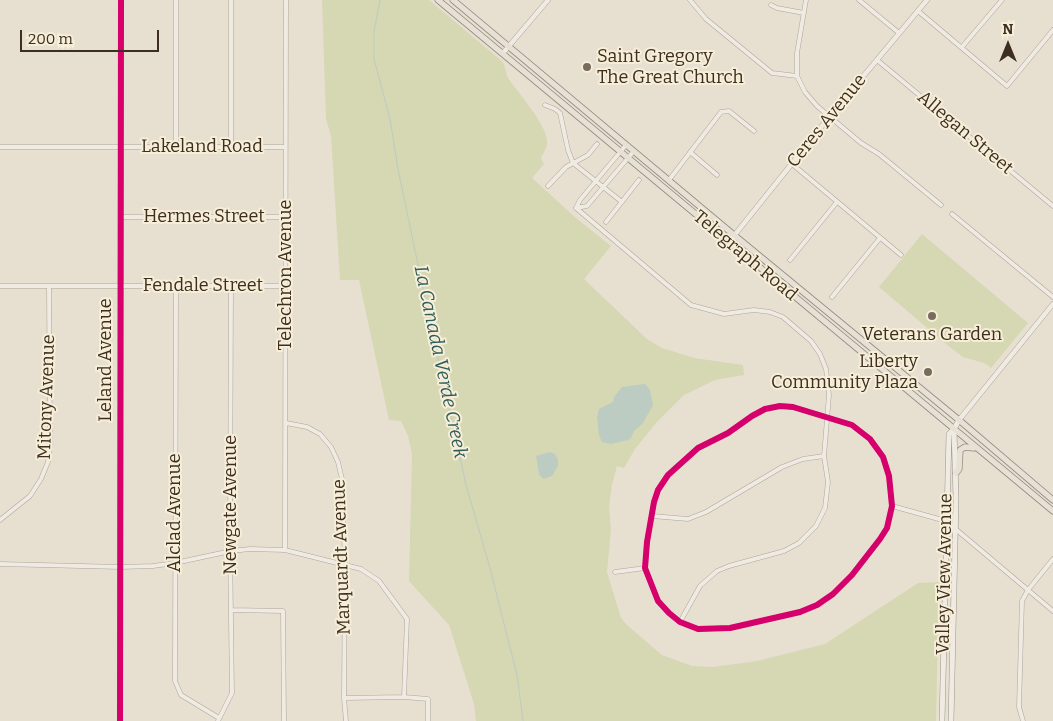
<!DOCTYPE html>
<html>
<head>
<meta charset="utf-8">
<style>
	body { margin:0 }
	#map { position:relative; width:1053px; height:721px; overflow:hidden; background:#e7e0d1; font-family:Bitter,serif }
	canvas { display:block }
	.north { position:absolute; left:983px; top:20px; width:50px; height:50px; -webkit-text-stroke:4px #f7eed8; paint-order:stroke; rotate:0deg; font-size:14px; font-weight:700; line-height:20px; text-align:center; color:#3d2e20 }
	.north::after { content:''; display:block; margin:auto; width:18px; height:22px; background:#3d2e20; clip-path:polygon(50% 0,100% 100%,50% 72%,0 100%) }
	.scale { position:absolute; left:20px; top:30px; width:139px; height:22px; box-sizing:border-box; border:2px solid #3d2e20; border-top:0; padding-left:6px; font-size:15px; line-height:18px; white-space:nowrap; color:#3d2e20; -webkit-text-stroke:4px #f7eed8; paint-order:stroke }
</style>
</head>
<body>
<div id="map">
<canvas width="1053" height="721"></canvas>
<div class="north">N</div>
<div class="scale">200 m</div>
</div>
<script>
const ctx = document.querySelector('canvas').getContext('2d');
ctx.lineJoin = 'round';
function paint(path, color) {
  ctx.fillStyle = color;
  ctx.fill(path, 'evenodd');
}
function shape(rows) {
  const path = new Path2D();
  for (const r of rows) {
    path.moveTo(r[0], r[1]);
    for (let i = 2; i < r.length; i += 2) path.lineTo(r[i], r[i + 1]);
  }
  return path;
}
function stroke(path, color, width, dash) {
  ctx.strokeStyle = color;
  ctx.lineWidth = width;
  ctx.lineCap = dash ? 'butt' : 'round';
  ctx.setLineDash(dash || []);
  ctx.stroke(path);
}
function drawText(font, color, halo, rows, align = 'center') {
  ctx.font = font + ' Bitter,serif';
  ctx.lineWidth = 4;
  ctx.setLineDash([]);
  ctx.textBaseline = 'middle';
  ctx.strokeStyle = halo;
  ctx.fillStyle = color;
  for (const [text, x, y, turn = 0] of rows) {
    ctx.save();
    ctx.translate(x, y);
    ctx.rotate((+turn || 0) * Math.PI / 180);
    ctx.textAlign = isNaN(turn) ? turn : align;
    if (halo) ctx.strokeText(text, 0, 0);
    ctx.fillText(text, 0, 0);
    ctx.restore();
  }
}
const green = shape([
	[322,0,429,0,503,62,508,78,535,114,544,130,547,139,547,146,541,158,544,164,532,178,576,218,611,246,584,279,647,339,662,348,694,358,743,365,744,375,715,380,684,395,656,423,635,449,624,468,617,466,612,485,609,507,611,530,607,572,621,618,627,625,662,655,692,666,713,667,757,661,825,644,918,583,939,582,936,721,476,721,474,704,449,625,409,581,412,454,408,436,401,421,389,420,359,280,340,280,331,136,326,119],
	[922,234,1028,323,991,368,984,363,963,357,951,348,879,287]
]);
const water = shape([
	[645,384,650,390,653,405,643,423,634,431,631,438,628,440,611,444,602,442,599,435,597,417,599,409,613,402,614,397,622,387],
	[550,452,555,454,558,460,558,466,552,476,543,479,539,474,536,456]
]);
const stream = shape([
	[380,0,374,32,374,59,390,119,398,169,418,265,466,485,490,568,517,675,523,721]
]);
const minor = shape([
	[176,0,176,147],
	[231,0,231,147],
	[690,0,706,19,772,73,797,76],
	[806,0,797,53,797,76,805,92,817,106,861,143,879,154,941,205],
	[859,0,899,33],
	[771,5,777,8,804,13],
	[918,11,1007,86,1053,30],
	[962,47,1002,0],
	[877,60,1053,206],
	[545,105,555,109,560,113,568,150,573,163,622,202],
	[0,147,285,147],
	[690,152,717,175],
	[792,164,901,255],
	[669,180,721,112,729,111,754,131],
	[548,186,566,167,588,155,597,144],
	[576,208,691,305,724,314,754,310,770,312,783,317,811,341,820,354,826,369,829,395,824,456,828,482,825,508,816,526,799,543,784,551,729,566,717,571,700,586,680,622],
	[576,208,587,206,634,151],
	[576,208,580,200,626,145],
	[952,214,1053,297],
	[121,217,287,217],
	[606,222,639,180],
	[790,260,837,202],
	[0,286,284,286],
	[176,286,175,681,181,695,219,718],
	[832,297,880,238],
	[780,406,793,407,852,425,870,439,883,457,889,476,892,506,887,528,880,539,852,575,833,594,817,605,800,612,730,628,698,629,680,622,669,613,658,601,645,568,647,542,654,502,658,490,668,475,698,448,728,433,752,416,765,409,780,406],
	[286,423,307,427,320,434,331,447,338,462,342,479,345,564,344,698,346,721],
	[892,506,946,521,1053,611],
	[652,516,688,519,706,512,782,467,803,459,824,456],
	[0,520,30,496,41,479,48,462,50,443,49,286],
	[285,550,286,0],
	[0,564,121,567,153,566,175,563,231,551,250,549,285,550,361,569,379,581,407,619,404,697,428,699,428,721],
	[615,572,645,568],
	[231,610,283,611,284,721],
	[344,698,404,697],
	[218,721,232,693,230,544,231,286],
	[1023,721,1019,707,1022,601,1028,590,1053,559]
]);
const tertiary = shape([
	[503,53,548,0],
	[729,242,830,116,927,0],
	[959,420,1053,304],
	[120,721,121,0]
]);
const secondary = shape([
	[942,721,949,434,954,429,959,420],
	[951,721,956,498,954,429]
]);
const primary = shape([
	[438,0,1053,511],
	[453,0,734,235,959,420,1053,500],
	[956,473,959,469,960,450,965,447,974,448]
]);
const cycleway = shape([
	[780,406,793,407,852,425,870,439,883,457,889,476,892,506,887,528,880,539,852,575,833,594,817,605,800,612,730,628,698,629,680,622,669,613,658,601,645,568,647,542,654,502,658,490,668,475,698,448,728,433,752,416,765,409,780,406],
	[120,721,121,0]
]);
const markers = [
	[587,67,5,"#786c5e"],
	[932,316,5,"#786c5e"],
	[928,372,5,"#786c5e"]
];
const poiNames = [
	["Saint Gregory",597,57],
	["The Great Church",597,78],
	["Veterans Garden",932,335,"center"],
	["Liberty",918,362,"right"],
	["Community Plaza",918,383,"right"]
];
const streetNames = [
	["Ceres Avenue",827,121,-51],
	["Allegan Street",965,133,40],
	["Lakeland Road",202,147],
	["Hermes Street",204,217],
	["Telegraph Road",745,256,40],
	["Telechron Avenue",286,275,-90],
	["Fendale Street",203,286],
	["Leland Avenue",106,360,-90],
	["Mitony Avenue",47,397,-88],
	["Newgate Avenue",231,505,-90],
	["Alclad Avenue",175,513,-90],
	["Marquardt Avenue",342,557,-92],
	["Valley View Avenue",945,574,-89]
];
const waterNames = [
	["La Canada Verde Creek",440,362,78]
];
paint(green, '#d6d7b3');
paint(water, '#bcccc2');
stroke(stream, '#bcccc2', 1);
stroke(minor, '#ada599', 5);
stroke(tertiary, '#ada599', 5.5);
stroke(secondary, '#9c958a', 6);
stroke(primary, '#928b80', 7);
stroke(minor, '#efebe3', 4);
stroke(tertiary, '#efebe3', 4.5);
stroke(secondary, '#efebe3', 5);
stroke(primary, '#e6e1d4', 5.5);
stroke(cycleway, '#d6006c', 6);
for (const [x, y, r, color] of markers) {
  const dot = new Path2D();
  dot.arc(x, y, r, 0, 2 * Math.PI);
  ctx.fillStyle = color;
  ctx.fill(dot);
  stroke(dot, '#f7eed8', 2);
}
drawText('18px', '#3d2e20', '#f7eed8', poiNames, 'left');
drawText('18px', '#3d2e20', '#f7eed8', streetNames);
drawText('italic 19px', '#2f5d5a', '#f7eed8', waterNames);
</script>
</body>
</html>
